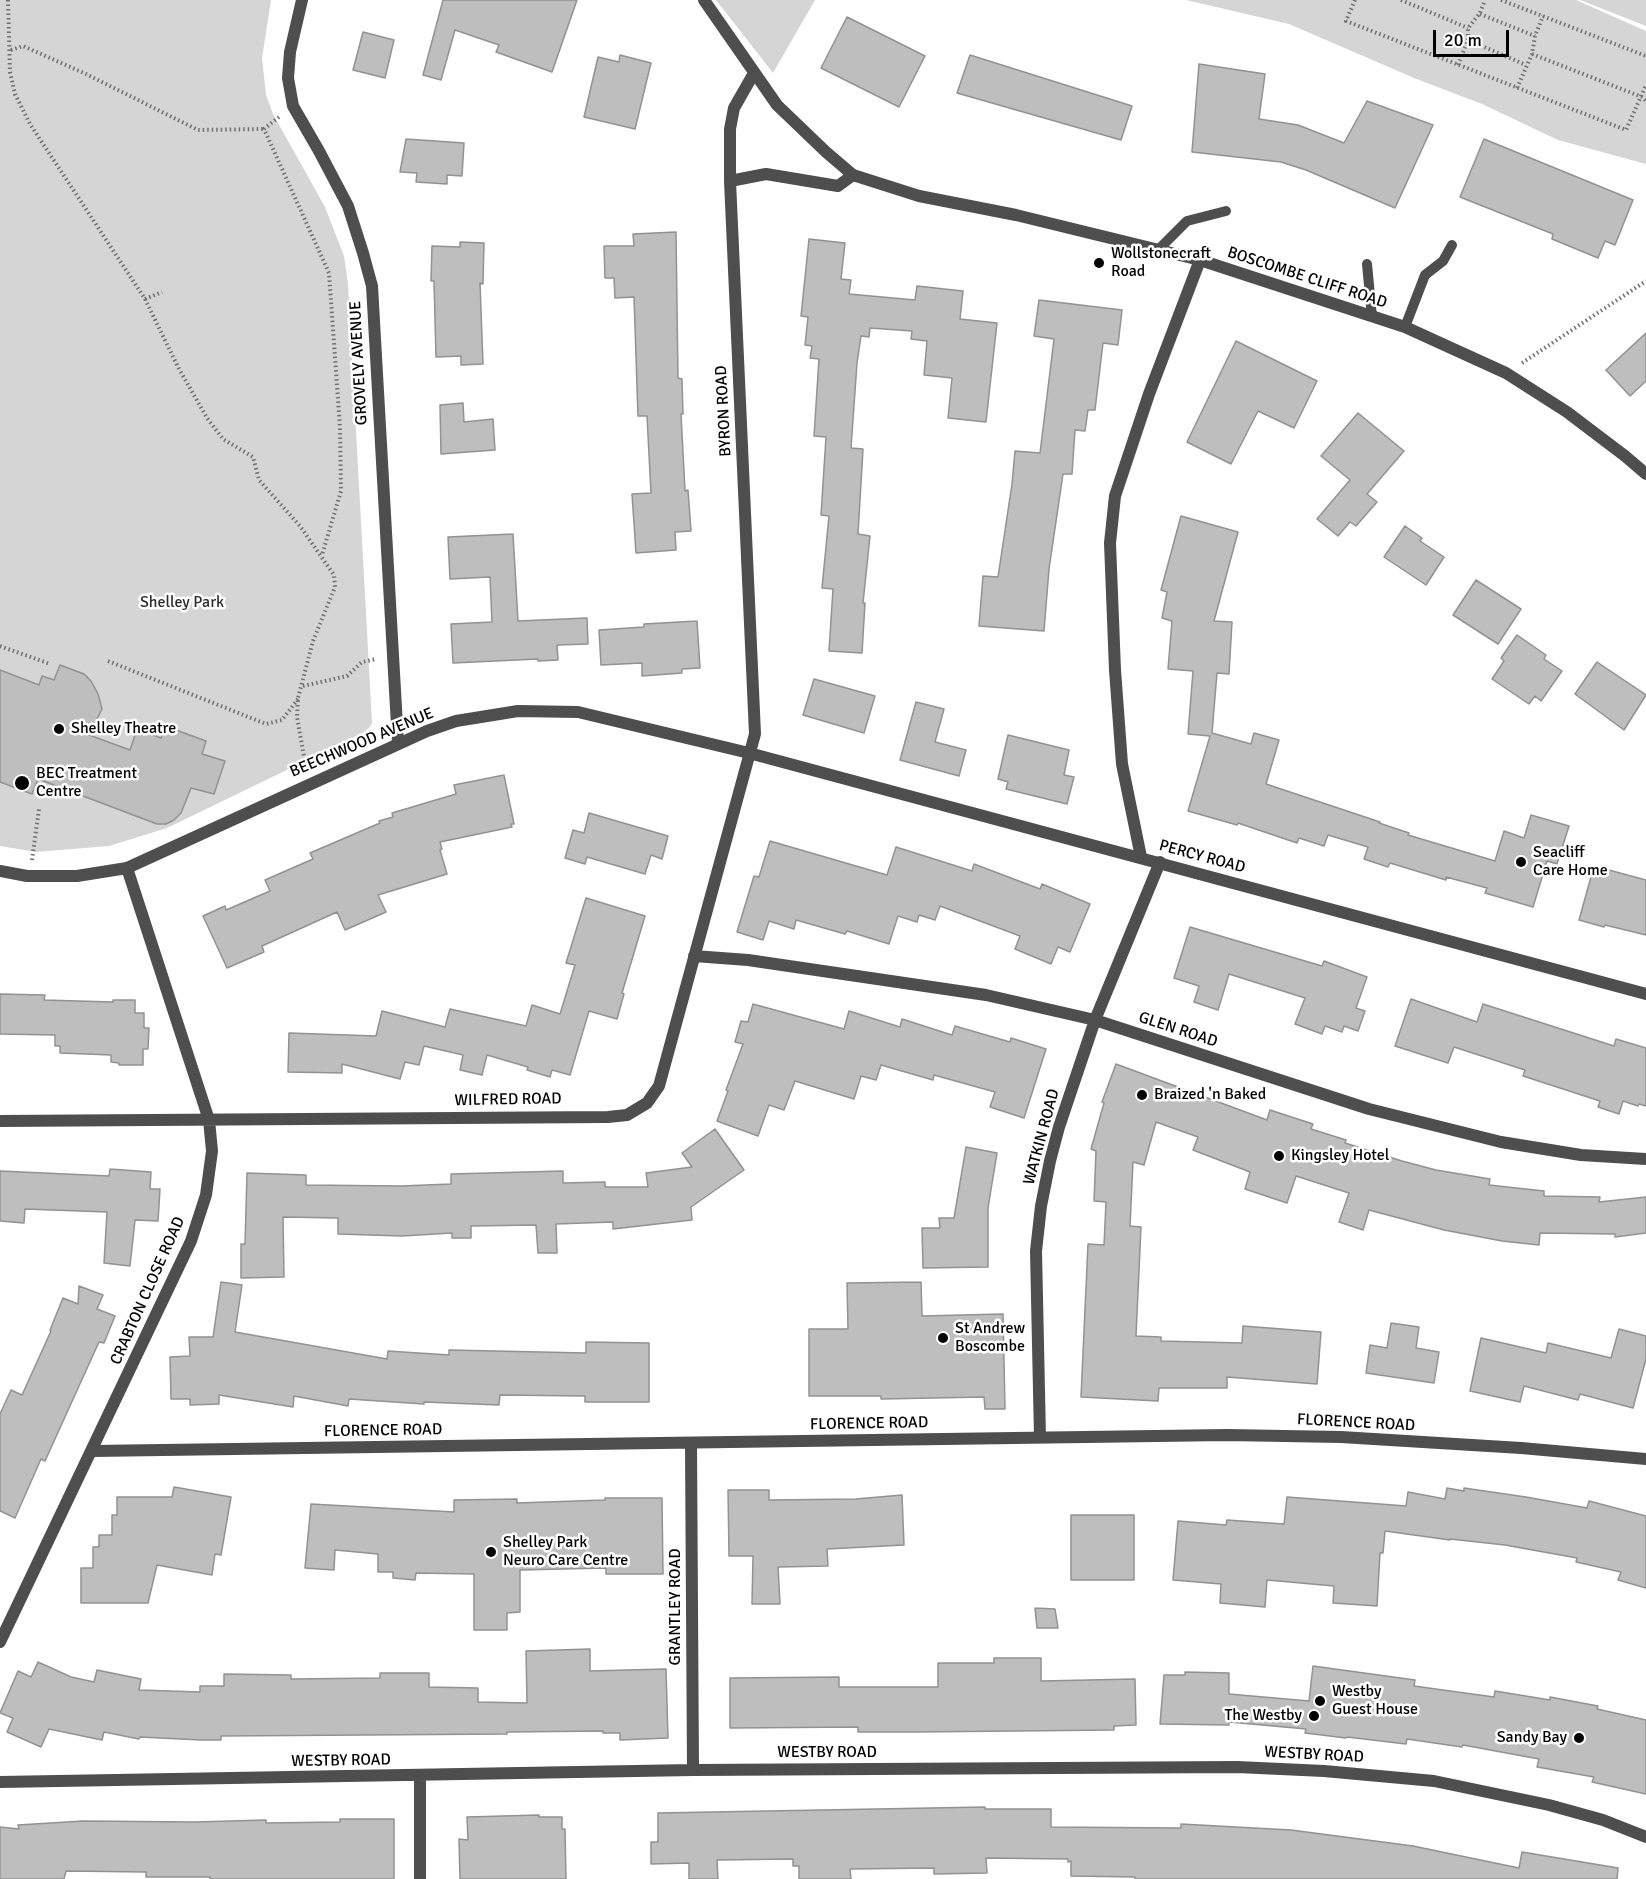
<!DOCTYPE html>
<html>
<head>
<meta charset="utf-8">
<style>
	body { margin:0 }
	#map { position:relative; width:1646px; height:1879px; overflow:hidden; background:#fff; font-family:Signika,sans-serif }
	canvas { display:block }
	.scale { position:absolute; left:1433px; top:30px; width:76px; height:27px; box-sizing:border-box; border:3px solid #000; border-top:0; padding-left:8px; font-size:18px; line-height:21px; white-space:nowrap; color:#000; -webkit-text-stroke:4px #fff; paint-order:stroke }
</style>
</head>
<body>
<div id="map">
<canvas width="1646" height="1879"></canvas>
<div class="scale">20 m</div>
</div>
<script>
const ctx = document.querySelector('canvas').getContext('2d');
ctx.lineJoin = 'round';
function paint(path, color) {
  ctx.fillStyle = color;
  ctx.fill(path, 'evenodd');
}
function shape(rows) {
  const path = new Path2D();
  for (const r of rows) {
    path.moveTo(r[0], r[1]);
    for (let i = 2; i < r.length; i += 2) path.lineTo(r[i], r[i + 1]);
  }
  return path;
}
function stroke(path, color, width, dash) {
  ctx.strokeStyle = color;
  ctx.lineWidth = width;
  ctx.lineCap = dash ? 'butt' : 'round';
  ctx.setLineDash(dash || []);
  ctx.stroke(path);
}
function drawText(font, color, halo, rows, align = 'center') {
  ctx.font = font + ' Signika,sans-serif';
  ctx.lineWidth = 5;
  ctx.setLineDash([]);
  ctx.textBaseline = 'middle';
  ctx.strokeStyle = halo;
  ctx.fillStyle = color;
  for (const [text, x, y, turn = 0] of rows) {
    ctx.save();
    ctx.translate(x, y);
    ctx.rotate((+turn || 0) * Math.PI / 180);
    ctx.textAlign = isNaN(turn) ? turn : align;
    if (halo) ctx.strokeText(text, 0, 0);
    ctx.fillText(text, 0, 0);
    ctx.restore();
  }
}
const green = shape([
	[0,0,271,0,262,58,266,95,273,114,325,207,344,256,348,284,372,723,370,727,361,734,167,828,109,846,36,852,0,846],
	[716,0,815,0,773,73],
	[1186,0,1576,0,1646,31,1646,164,1558,140,1482,104,1414,78,1289,24],
	[1580,0,1646,0,1646,26]
]);
const building = shape([
	[443,0,577,0,552,72,496,52,499,45,455,30,441,80,423,75,443,0],
	[847,17,925,56,899,107,821,68,847,17],
	[363,32,394,40,385,78,353,70,363,32],
	[620,55,651,63,635,129,584,117,598,57,619,62,620,55],
	[970,55,1132,106,1121,140,957,93,970,55],
	[1199,64,1265,74,1259,119,1298,125,1344,143,1367,101,1433,125,1395,208,1306,170,1281,162,1192,152,1199,64],
	[406,139,464,143,462,176,447,175,447,184,416,182,417,173,400,172,406,139],
	[1484,139,1633,200,1615,245,1605,241,1598,258,1552,239,1553,234,1460,197,1484,139],
	[676,232,678,378,682,379,683,414,681,414,685,491,688,490,691,531,675,532,676,550,636,553,632,494,651,493,647,416,638,416,634,297,615,298,614,278,605,278,604,246,634,246,633,234,676,232],
	[809,239,845,243,841,279,851,280,849,294,915,300,917,286,963,291,960,319,997,323,986,422,948,418,952,378,924,375,927,341,911,339,912,331,870,328,869,337,861,336,857,363,851,448,863,449,858,534,870,536,863,603,865,603,862,653,829,651,833,589,822,588,829,516,821,515,826,437,814,436,819,359,810,358,812,346,805,345,808,317,801,316,809,239],
	[460,242,484,243,483,284,480,283,483,364,461,365,461,356,436,357,434,281,431,281,432,246,460,247,460,242],
	[1039,300,1122,310,1118,345,1103,343,1095,410,1088,410,1085,431,1075,430,1072,474,1063,474,1049,569,1044,631,979,626,983,576,998,577,1012,484,1015,451,1040,453,1054,339,1034,336,1039,300],
	[1646,333,1646,381,1630,396,1606,370,1646,333],
	[1236,341,1317,381,1294,428,1258,411,1231,464,1187,442,1236,341],
	[463,403,464,422,493,419,495,450,441,454,440,405,463,403],
	[1358,413,1404,451,1367,494,1377,502,1356,526,1350,522,1338,536,1317,519,1350,480,1321,456,1358,413],
	[1181,516,1238,532,1214,621,1232,622,1229,674,1217,673,1212,733,1251,744,1254,733,1279,740,1266,784,1380,822,1379,823,1409,833,1408,835,1495,861,1504,831,1524,838,1531,815,1569,826,1557,864,1547,861,1533,907,1485,893,1487,888,1446,877,1446,880,1390,863,1388,867,1364,859,1368,847,1328,835,1324,846,1299,838,1297,843,1238,823,1237,825,1188,811,1210,736,1188,734,1193,671,1168,669,1172,621,1162,618,1167,592,1161,590,1181,516],
	[1405,526,1422,538,1420,541,1444,557,1426,585,1384,557,1405,526],
	[513,534,518,621,587,618,588,644,557,645,558,660,538,661,538,659,453,663,451,624,492,622,490,577,450,579,448,537,513,534],
	[1476,580,1521,609,1498,644,1453,615,1476,580],
	[697,621,700,668,682,669,682,673,642,676,642,663,601,665,599,630,644,627,644,624,697,621],
	[1517,635,1546,655,1544,659,1562,671,1541,701,1535,696,1529,704,1492,679,1504,661,1501,658,1517,635],
	[1597,662,1646,695,1624,730,1575,694,1597,662],
	[60,665,84,674,91,681,98,694,102,709,89,735,130,750,137,729,161,738,165,726,206,741,202,754,225,761,214,794,191,788,181,813,174,820,166,824,157,824,38,779,32,794,0,782,0,670,39,685,42,676,54,680,60,665],
	[814,679,875,696,864,733,803,715,814,679],
	[916,702,944,709,935,742,966,750,959,776,900,760,916,702],
	[1008,735,1069,750,1064,775,1074,777,1067,804,1006,789,1008,782,998,779,1008,735],
	[504,775,514,824,511,824,512,827,440,842,442,849,440,850,447,874,378,895,386,912,345,930,337,912,262,946,264,952,227,968,203,916,225,906,226,910,270,891,265,880,313,859,310,853,380,823,379,821,393,817,392,813,456,794,454,785,504,775],
	[589,813,668,836,662,859,651,855,645,874,587,857,585,864,565,858,573,830,584,833,589,813],
	[770,841,887,875,896,847,972,871,974,864,1040,889,1042,884,1090,904,1070,952,1058,947,1051,964,1015,949,1020,936,940,906,935,920,919,915,917,922,898,916,889,944,847,931,845,934,796,920,794,929,769,921,763,940,737,932,754,876,759,877,770,841],
	[1594,866,1646,880,1646,935,1605,925,1604,927,1579,920,1594,866],
	[586,898,645,916,622,993,624,994,617,1019,589,1011,570,1075,552,1070,550,1077,527,1070,528,1067,487,1055,482,1075,460,1070,463,1055,424,1046,419,1065,405,1062,400,1079,342,1064,342,1073,288,1072,289,1033,376,1036,382,1011,445,1027,450,1009,526,1026,532,1005,560,1014,575,965,566,963,586,898],
	[1190,927,1322,966,1324,961,1367,977,1356,1008,1365,1011,1358,1031,1344,1026,1342,1032,1325,1026,1322,1034,1295,1024,1305,998,1229,974,1218,1010,1194,1002,1199,986,1174,978,1190,927],
	[0,994,45,995,44,1000,113,1002,113,1000,135,1000,135,1013,144,1013,144,1028,149,1028,148,1049,143,1049,143,1065,119,1065,119,1063,111,1062,111,1055,60,1053,60,1046,55,1046,55,1035,0,1034,0,994],
	[1411,999,1477,1022,1483,1004,1614,1046,1616,1039,1646,1048,1646,1106,1639,1104,1638,1106,1623,1101,1619,1114,1598,1107,1600,1101,1523,1076,1525,1070,1454,1047,1448,1063,1395,1046,1411,999],
	[753,1004,844,1029,849,1011,900,1027,902,1019,952,1035,955,1026,1010,1042,1011,1038,1046,1049,1024,1118,990,1107,995,1092,934,1075,933,1080,881,1065,876,1080,861,1076,854,1099,795,1081,784,1110,769,1105,758,1136,717,1121,728,1091,726,1090,743,1044,735,1042,741,1021,748,1022,753,1004],
	[1116,1064,1267,1120,1270,1110,1313,1124,1311,1129,1346,1140,1345,1143,1402,1161,1436,1170,1490,1179,1489,1185,1544,1191,1544,1196,1600,1197,1599,1202,1646,1197,1646,1233,1615,1237,1615,1234,1540,1233,1539,1245,1502,1241,1444,1230,1369,1210,1363,1230,1339,1222,1349,1193,1296,1176,1287,1203,1245,1189,1250,1172,1193,1150,1198,1137,1156,1122,1144,1165,1133,1162,1130,1226,1141,1227,1136,1336,1161,1337,1161,1341,1242,1343,1243,1326,1321,1332,1317,1384,1227,1377,1227,1388,1159,1388,1158,1401,1081,1397,1088,1244,1104,1245,1106,1202,1094,1201,1096,1151,1091,1149,1104,1103,1102,1102,1116,1064],
	[715,1129,744,1170,691,1207,692,1220,613,1229,613,1222,556,1224,557,1253,538,1253,536,1225,471,1226,471,1238,452,1238,452,1233,402,1236,338,1234,338,1218,283,1217,284,1277,241,1278,241,1244,245,1244,247,1173,306,1175,306,1185,401,1186,451,1184,451,1174,563,1171,563,1183,605,1182,605,1187,648,1187,646,1173,692,1167,682,1153,715,1129],
	[966,1147,997,1153,988,1208,988,1267,923,1268,922,1228,940,1228,939,1218,954,1218,966,1147],
	[110,1169,151,1172,150,1189,160,1189,158,1221,135,1220,130,1266,104,1263,107,1212,25,1209,24,1223,0,1221,0,1171,109,1176,110,1169],
	[221,1282,242,1285,235,1332,387,1359,388,1351,449,1355,449,1350,586,1353,586,1342,649,1343,649,1402,585,1402,585,1396,500,1395,499,1405,424,1402,424,1404,349,1399,348,1406,294,1396,293,1407,219,1395,219,1404,190,1405,190,1399,171,1399,170,1357,190,1356,189,1337,213,1337,221,1282],
	[921,1282,922,1316,1003,1314,1005,1409,985,1409,984,1397,881,1399,881,1396,809,1396,809,1329,848,1329,847,1283,921,1282],
	[79,1286,103,1295,97,1309,115,1316,104,1343,99,1342,45,1461,41,1459,15,1518,0,1511,0,1414,11,1390,22,1395,51,1331,50,1330,63,1298,78,1304,79,1286],
	[1391,1323,1419,1327,1416,1348,1439,1352,1434,1383,1366,1373,1370,1345,1387,1348,1391,1323],
	[1619,1329,1646,1336,1646,1359,1633,1408,1580,1394,1578,1400,1524,1386,1520,1402,1470,1391,1481,1338,1546,1353,1548,1343,1611,1358,1619,1329],
	[174,1487,231,1497,221,1555,215,1554,212,1575,157,1565,148,1603,81,1603,81,1568,93,1568,93,1547,99,1547,99,1535,112,1535,112,1515,117,1515,117,1497,172,1497,174,1487],
	[1447,1488,1464,1491,1464,1488,1526,1497,1587,1508,1589,1501,1646,1516,1646,1588,1618,1580,1621,1572,1576,1562,1577,1558,1505,1545,1450,1539,1450,1540,1385,1531,1383,1553,1380,1553,1377,1606,1333,1603,1334,1586,1267,1580,1265,1607,1220,1603,1221,1584,1173,1580,1178,1521,1226,1525,1227,1520,1284,1524,1287,1497,1406,1506,1408,1492,1445,1499,1447,1488],
	[728,1490,769,1490,769,1500,856,1499,902,1495,904,1545,827,1549,828,1566,778,1567,780,1604,752,1604,753,1556,729,1556,728,1490],
	[605,1498,662,1498,663,1574,606,1574,606,1568,520,1570,520,1612,507,1613,507,1630,474,1630,474,1574,416,1573,415,1580,393,1578,393,1572,378,1572,378,1554,335,1550,334,1570,305,1568,311,1504,454,1512,454,1500,517,1499,517,1503,605,1500,605,1498],
	[1071,1515,1134,1515,1134,1580,1071,1580,1071,1515],
	[1035,1608,1055,1609,1058,1628,1037,1628,1035,1608],
	[590,1649,590,1671,666,1669,668,1738,620,1740,620,1733,603,1733,603,1731,507,1732,507,1734,221,1736,221,1740,201,1740,140,1737,139,1739,104,1732,102,1740,49,1729,41,1747,7,1732,13,1718,0,1713,18,1671,31,1677,38,1662,71,1677,94,1682,97,1670,141,1679,139,1690,200,1692,200,1686,224,1686,224,1674,291,1675,291,1679,380,1678,380,1673,429,1673,429,1687,478,1688,478,1702,527,1703,526,1651,590,1649],
	[994,1658,1041,1658,1041,1681,1135,1679,1136,1725,1114,1726,1114,1730,915,1732,858,1732,858,1727,730,1728,730,1678,839,1677,839,1687,938,1687,938,1663,994,1663,994,1658],
	[1313,1666,1415,1680,1414,1686,1494,1697,1495,1691,1550,1700,1550,1697,1598,1706,1597,1709,1646,1720,1646,1794,1592,1782,1594,1777,1537,1767,1539,1759,1463,1745,1462,1747,1407,1739,1406,1744,1347,1737,1346,1738,1305,1733,1306,1729,1229,1722,1229,1725,1160,1724,1164,1675,1185,1675,1185,1672,1229,1673,1229,1694,1309,1701,1313,1666],
	[985,1807,985,1809,1051,1809,1051,1827,1181,1828,1181,1824,1291,1830,1413,1846,1519,1868,1522,1852,1618,1868,1617,1879,1135,1879,1135,1877,1071,1876,1071,1861,1068,1862,1068,1859,986,1858,987,1873,934,1874,934,1868,850,1869,851,1879,799,1879,799,1866,793,1866,793,1859,717,1860,718,1879,689,1879,689,1863,651,1864,651,1842,658,1842,658,1813,985,1807],
	[539,1815,539,1817,562,1817,562,1829,565,1829,566,1879,460,1879,459,1839,468,1840,467,1817,539,1815],
	[340,1819,394,1819,394,1879,210,1879,210,1877,146,1877,146,1872,66,1871,64,1879,0,1879,0,1827,19,1829,18,1825,83,1821,195,1822,266,1820,266,1823,340,1822,340,1819]
]);
const path = shape([
	[8,0,10,72,15,94,30,124,145,299,178,367,207,418,223,439,253,457,259,480,300,526,334,575,335,587,313,641,298,698,297,717,306,768],
	[1355,0,1346,21,1626,130,1646,85],
	[1401,0,1468,28],
	[1501,0,1646,56],
	[1480,14,1535,36],
	[1468,40,1526,65],
	[11,50,23,46,86,74,198,130,264,129],
	[1532,54,1642,97,1646,101],
	[1458,65,1468,40,1468,28,1480,13,1485,0],
	[1517,88,1532,54,1535,36,1543,16],
	[279,117,264,129,329,273,340,427,341,491,322,555],
	[145,299,162,292],
	[1522,363,1646,281],
	[0,646,50,664],
	[108,661,266,724,282,720,298,699],
	[303,686,347,676,362,662,377,659],
	[32,860,39,809]
]);
const service = shape([
	[1159,249,1187,221,1226,211],
	[1367,264,1372,317],
	[1405,327,1425,275,1443,261,1452,245]
]);
const minor = shape([
	[302,0,290,52,288,78,293,106,319,151,348,206,363,253,372,286,398,743],
	[730,181,766,174,838,186,853,175],
	[1141,857,1122,764,1115,670,1110,543,1115,496,1149,394,1200,260],
	[694,956,748,960,986,995,1095,1020,1369,1109,1501,1142,1581,1155,1646,1159],
	[0,1121,608,1117,627,1115,647,1103,659,1086,755,734,730,181,730,129,734,108,754,73],
	[1040,1437,1036,1251,1041,1206,1050,1161,1059,1127,1095,1020,1160,862],
	[691,1444,693,1770],
	[92,1451,1227,1435,1341,1437,1521,1448,1646,1459],
	[0,1642,191,1241,206,1195,212,1151,209,1120,127,868],
	[420,1776,420,1879],
	[0,1782,693,1770,1237,1767,1324,1771,1434,1781,1549,1805,1603,1820,1646,1837]
]);
const tertiary = shape([
	[704,0,777,105,826,152,853,175,919,196,1016,215,1200,260,1405,327,1506,373,1567,412,1625,456,1646,474],
	[0,871,27,876,77,876,127,868,427,731,456,721,518,711,578,712,749,753,1646,994]
]);
const markers = [
	[1099,263,6,"#000"],
	[59,729,6,"#000"],
	[22,783,8,"#000"],
	[1521,862,6,"#000"],
	[1142,1095,6,"#000"],
	[1279,1156,6,"#000"],
	[943,1338,6,"#000"],
	[491,1552,6,"#000"],
	[1320,1701,6,"#000"],
	[1314,1716,6,"#000"],
	[1579,1738,6,"#000"]
];
const poiNames = [
	["Wollstonecraft",1111,254],
	["Road",1111,272],
	["Shelley Theatre",71,729],
	["BEC Treatment",36,774],
	["Centre",36,792],
	["Seacliff",1533,853],
	["Care Home",1533,871],
	["Braized 'n Baked",1154,1095],
	["Kingsley Hotel",1291,1156],
	["St Andrew",955,1329],
	["Boscombe",955,1347],
	["Shelley Park",503,1543],
	["Neuro Care Centre",503,1561],
	["Westby",1332,1692],
	["Guest House",1332,1710],
	["The Westby",1302,1716,"right"],
	["Sandy Bay",1567,1738,"right"]
];
const streetNames = [
	["BOSCOMBE CLIFF ROAD",1307,278,18],
	["GROVELY AVENUE",359,363,-93],
	["BYRON ROAD",724,411,-93],
	["BEECHWOOD AVENUE",362,743,-23],
	["PERCY ROAD",1202,857,15],
	["GLEN ROAD",1178,1030,18],
	["WILFRED ROAD",508,1100,-1],
	["WATKIN ROAD",1042,1137,-75],
	["CRABTON CLOSE ROAD",148,1291,-66],
	["FLORENCE ROAD",1356,1423,3],
	["FLORENCE ROAD",869,1424,-1],
	["FLORENCE ROAD",383,1431,-1],
	["GRANTLEY ROAD",676,1607,-90],
	["WESTBY ROAD",827,1753],
	["WESTBY ROAD",1314,1755,3],
	["WESTBY ROAD",341,1761,-1]
];
const parkNames = [
	["Shelley Park",182,603]
];
paint(green, '#d5d5d5');
paint(building, '#bebebe');
stroke(building, '#929292', 1.5);
stroke(path, '#707070', 4, [1.5, 3]);
stroke(service, '#4e4e4e', 10);
stroke(minor, '#4e4e4e', 12);
stroke(tertiary, '#4e4e4e', 12);
for (const [x, y, r, color] of markers) {
  const dot = new Path2D();
  dot.arc(x, y, r, 0, 2 * Math.PI);
  ctx.fillStyle = color;
  ctx.fill(dot);
  stroke(dot, '#fff', 2);
}
drawText('16px', '#000', '#fff', poiNames, 'left');
drawText('16px', '#000', '#fff', streetNames);
drawText('16px', '#2c2c2c', '#fff', parkNames);
</script>
</body>
</html>
